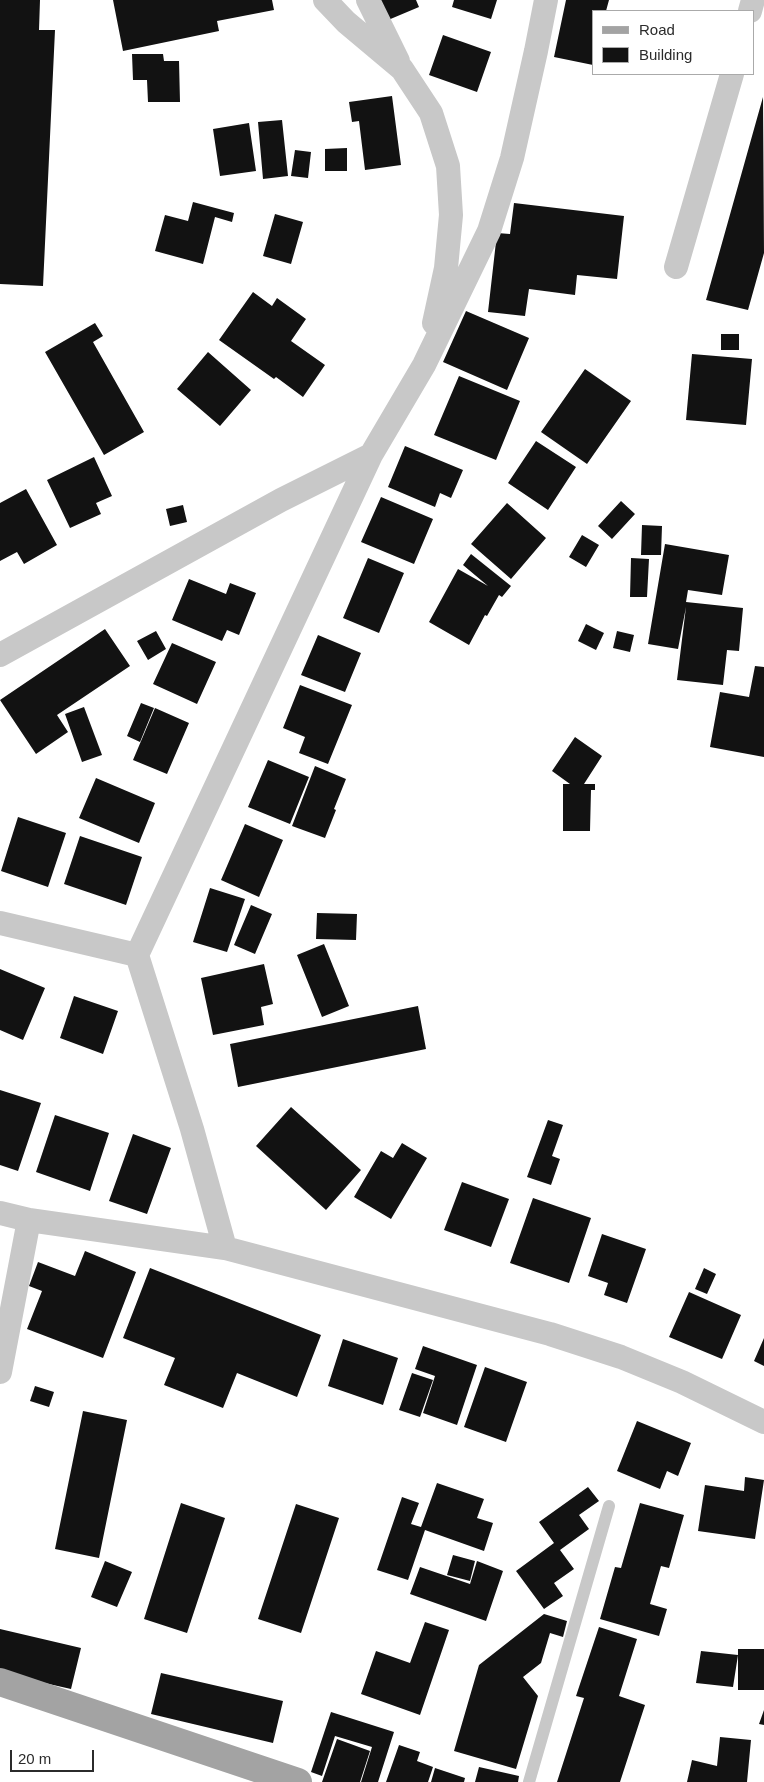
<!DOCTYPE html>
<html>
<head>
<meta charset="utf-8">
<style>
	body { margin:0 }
	#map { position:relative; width:764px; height:1782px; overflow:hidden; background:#fff; font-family:Arial,sans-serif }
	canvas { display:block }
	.legend { position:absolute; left:592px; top:10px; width:162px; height:65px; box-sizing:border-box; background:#fff; border:1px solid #aaa; margin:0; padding:6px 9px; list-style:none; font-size:15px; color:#2b2b2b }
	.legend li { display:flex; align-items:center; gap:10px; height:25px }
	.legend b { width:25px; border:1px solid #aaa }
	.scale { position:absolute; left:10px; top:1750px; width:84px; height:22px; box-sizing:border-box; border:2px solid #2b2b2b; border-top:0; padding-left:6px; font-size:15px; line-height:18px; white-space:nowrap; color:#2b2b2b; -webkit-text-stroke:4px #fff; paint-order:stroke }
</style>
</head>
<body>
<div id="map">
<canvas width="764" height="1782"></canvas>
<ul class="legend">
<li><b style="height:6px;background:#a3a3a3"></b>Road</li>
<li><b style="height:14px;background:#121212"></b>Building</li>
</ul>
<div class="scale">20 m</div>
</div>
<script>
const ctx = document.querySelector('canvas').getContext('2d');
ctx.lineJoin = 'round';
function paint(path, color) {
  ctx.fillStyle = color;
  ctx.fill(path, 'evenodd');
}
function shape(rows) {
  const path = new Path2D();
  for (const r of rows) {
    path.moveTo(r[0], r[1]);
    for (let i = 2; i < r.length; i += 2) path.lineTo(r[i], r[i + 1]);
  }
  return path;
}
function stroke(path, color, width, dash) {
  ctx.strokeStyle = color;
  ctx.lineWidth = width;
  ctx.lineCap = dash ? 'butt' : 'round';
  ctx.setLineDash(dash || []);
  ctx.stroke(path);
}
const building = shape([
	[0,0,40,0,39,30,55,30,43,286,0,284],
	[113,0,272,0,274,10,217,21,219,31,123,51],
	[372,0,416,0,419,7,381,23],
	[454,0,497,0,491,19,452,7],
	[566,0,609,0,606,11,593,11,593,65,554,57],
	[443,35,491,52,477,92,429,75],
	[132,54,163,54,164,61,179,61,180,102,148,102,147,80,133,80],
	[392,96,401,165,365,170,359,121,352,122,349,102],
	[763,97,764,253,748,310,706,300],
	[282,120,288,176,263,179,258,122],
	[249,123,256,171,220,176,213,129],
	[347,148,347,171,325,171,325,149],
	[295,150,311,152,308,178,291,176],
	[193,202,234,213,232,222,215,217,203,264,155,251,165,215,188,221],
	[514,203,624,216,617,279,577,275,575,295,529,289,525,316,488,312,497,233,510,234],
	[275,214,303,222,291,264,263,256],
	[253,292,272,306,277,298,306,319,291,341,325,365,303,397,276,377,274,379,219,340],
	[466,311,529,338,507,390,443,362],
	[95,323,103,336,93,342,144,432,104,455,45,352],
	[721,334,739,334,739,350,721,350],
	[208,352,251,390,220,426,177,389],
	[692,354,752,359,746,425,686,420],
	[585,369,631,401,587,464,541,432],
	[459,376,520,401,496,460,434,435],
	[536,441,576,467,548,510,508,483],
	[405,446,463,470,451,498,440,493,435,507,388,487],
	[94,457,112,496,96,503,101,514,70,528,47,480],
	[26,489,57,545,24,564,17,552,0,561,0,503],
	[381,497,433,519,414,564,361,542],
	[621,501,635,514,612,539,598,526],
	[507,503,546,538,511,579,471,544],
	[183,505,187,522,170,526,166,509],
	[642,525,662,526,661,555,641,555],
	[582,535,599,545,586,567,569,557],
	[665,544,729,555,722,595,688,590,686,602,743,608,739,651,727,650,723,685,677,680,686,607,678,649,648,644],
	[471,554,511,586,502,597,499,595,487,616,485,615,469,645,429,622,458,569,488,586,463,565],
	[368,558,404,573,379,633,343,618],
	[631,558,649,559,647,597,630,597],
	[189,579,226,594,230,583,256,593,239,635,227,630,222,641,172,620],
	[586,624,604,633,596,650,578,641],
	[105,629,130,666,57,715,68,732,36,754,0,700],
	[156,631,166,649,148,660,137,641],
	[617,631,634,635,630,652,613,648],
	[318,635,361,653,345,692,301,675],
	[172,643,216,662,197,704,153,684],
	[755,666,764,667,764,757,710,747,720,692,749,697],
	[300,685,352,705,328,764,299,753,305,737,283,728],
	[141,703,154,708,140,742,127,736],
	[84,707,102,755,82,762,65,714],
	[155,708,189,723,167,774,133,760],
	[575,737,602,756,584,784,595,784,595,790,591,790,590,831,563,831,563,784,570,784,552,771],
	[268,760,309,777,290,824,248,807],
	[315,766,346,779,334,809,336,810,325,838,292,826],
	[96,778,155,803,139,843,79,818],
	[18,817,66,833,48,887,1,871],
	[245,824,283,840,259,897,221,880],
	[80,836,142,857,126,905,64,884],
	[210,888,245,899,227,952,193,942],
	[251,905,272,914,255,954,234,945],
	[317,913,357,914,356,940,316,939],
	[324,944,349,1006,322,1017,297,955],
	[264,964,273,1004,261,1007,264,1025,213,1035,201,978],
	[0,969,45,988,23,1040,0,1030],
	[74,996,118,1011,103,1054,60,1038],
	[418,1006,426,1049,238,1087,230,1044],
	[0,1090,41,1103,18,1171,0,1165],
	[291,1107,361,1170,326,1210,256,1146],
	[55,1115,109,1133,90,1191,36,1172],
	[548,1120,563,1125,552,1156,560,1159,551,1185,527,1177],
	[133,1134,171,1148,147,1214,109,1201],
	[402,1143,427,1158,391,1219,354,1197,381,1151,393,1158],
	[462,1182,509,1199,491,1247,444,1230],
	[533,1198,591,1218,569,1283,510,1263],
	[602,1234,646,1249,627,1303,604,1295,608,1283,588,1276],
	[85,1251,136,1272,103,1358,27,1329,42,1291,29,1286,38,1262,75,1276],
	[150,1268,321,1335,297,1397,237,1373,223,1408,164,1385,175,1358,123,1338],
	[704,1268,716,1274,707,1294,695,1289],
	[689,1292,741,1315,722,1359,669,1337],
	[764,1338,764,1366,754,1361],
	[343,1339,398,1358,383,1405,328,1386],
	[423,1346,477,1365,457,1425,423,1413,435,1376,415,1369],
	[485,1367,527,1382,506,1442,464,1427],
	[412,1373,433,1380,420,1417,399,1410],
	[35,1386,54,1392,49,1407,30,1401],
	[83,1411,127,1420,99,1558,55,1549],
	[637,1421,691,1443,678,1476,667,1471,660,1489,617,1471],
	[745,1477,764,1480,755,1539,698,1531,705,1485,744,1491],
	[437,1483,484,1499,477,1518,493,1523,484,1551,425,1530,408,1580,377,1570,402,1497,419,1503,411,1524,421,1527],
	[588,1487,599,1501,579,1515,589,1529,560,1550,574,1569,554,1583,563,1596,544,1609,516,1571,554,1543,539,1522],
	[181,1503,225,1518,187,1633,144,1619],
	[640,1503,684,1515,669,1568,661,1566,650,1604,667,1609,659,1636,600,1619,615,1567,621,1568],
	[296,1504,339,1518,301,1633,258,1619],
	[453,1555,475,1561,470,1581,447,1575],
	[105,1561,132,1572,117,1607,91,1597],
	[477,1561,503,1571,486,1621,410,1594,420,1567,470,1584],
	[544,1614,567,1621,563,1637,550,1633,541,1663,523,1677,538,1696,516,1769,454,1751,479,1665],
	[425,1622,449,1630,420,1715,361,1694,376,1651,410,1663],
	[599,1627,637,1639,619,1696,645,1705,620,1782,557,1782,584,1698,576,1696],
	[0,1629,81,1648,71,1689,0,1673],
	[738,1649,764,1649,764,1690,738,1690],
	[701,1651,738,1655,733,1687,696,1683],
	[161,1673,283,1701,273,1743,151,1714],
	[764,1710,764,1725,759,1724],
	[331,1712,394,1732,378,1782,361,1782,372,1747,335,1736,322,1776,311,1772],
	[720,1737,751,1740,747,1782,687,1782,692,1760,717,1766],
	[337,1739,370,1751,360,1782,322,1782],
	[399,1745,420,1752,417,1761,433,1767,428,1782,386,1782],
	[479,1767,519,1776,518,1782,475,1782],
	[435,1768,465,1778,464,1782,431,1782]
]);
const service = shape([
	[529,1782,609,1506]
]);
const minor = shape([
	[325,0,346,22,402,69,431,113,448,166,451,215,446,268,434,323],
	[368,0,398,61],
	[750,11,753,0],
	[676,267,732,74],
	[0,655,281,500,371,455],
	[0,923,137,955],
	[0,1213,29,1220],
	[225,1248,192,1129,137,955,371,455,424,365,489,231,512,158,536,51,546,0],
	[0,1372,29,1220,225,1248,550,1334,621,1357,682,1382,764,1422]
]);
const primary = shape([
	[0,1682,298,1782]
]);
paint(building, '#121212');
stroke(service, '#c8c8c8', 12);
stroke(minor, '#c8c8c8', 24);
stroke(primary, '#a3a3a3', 28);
</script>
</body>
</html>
